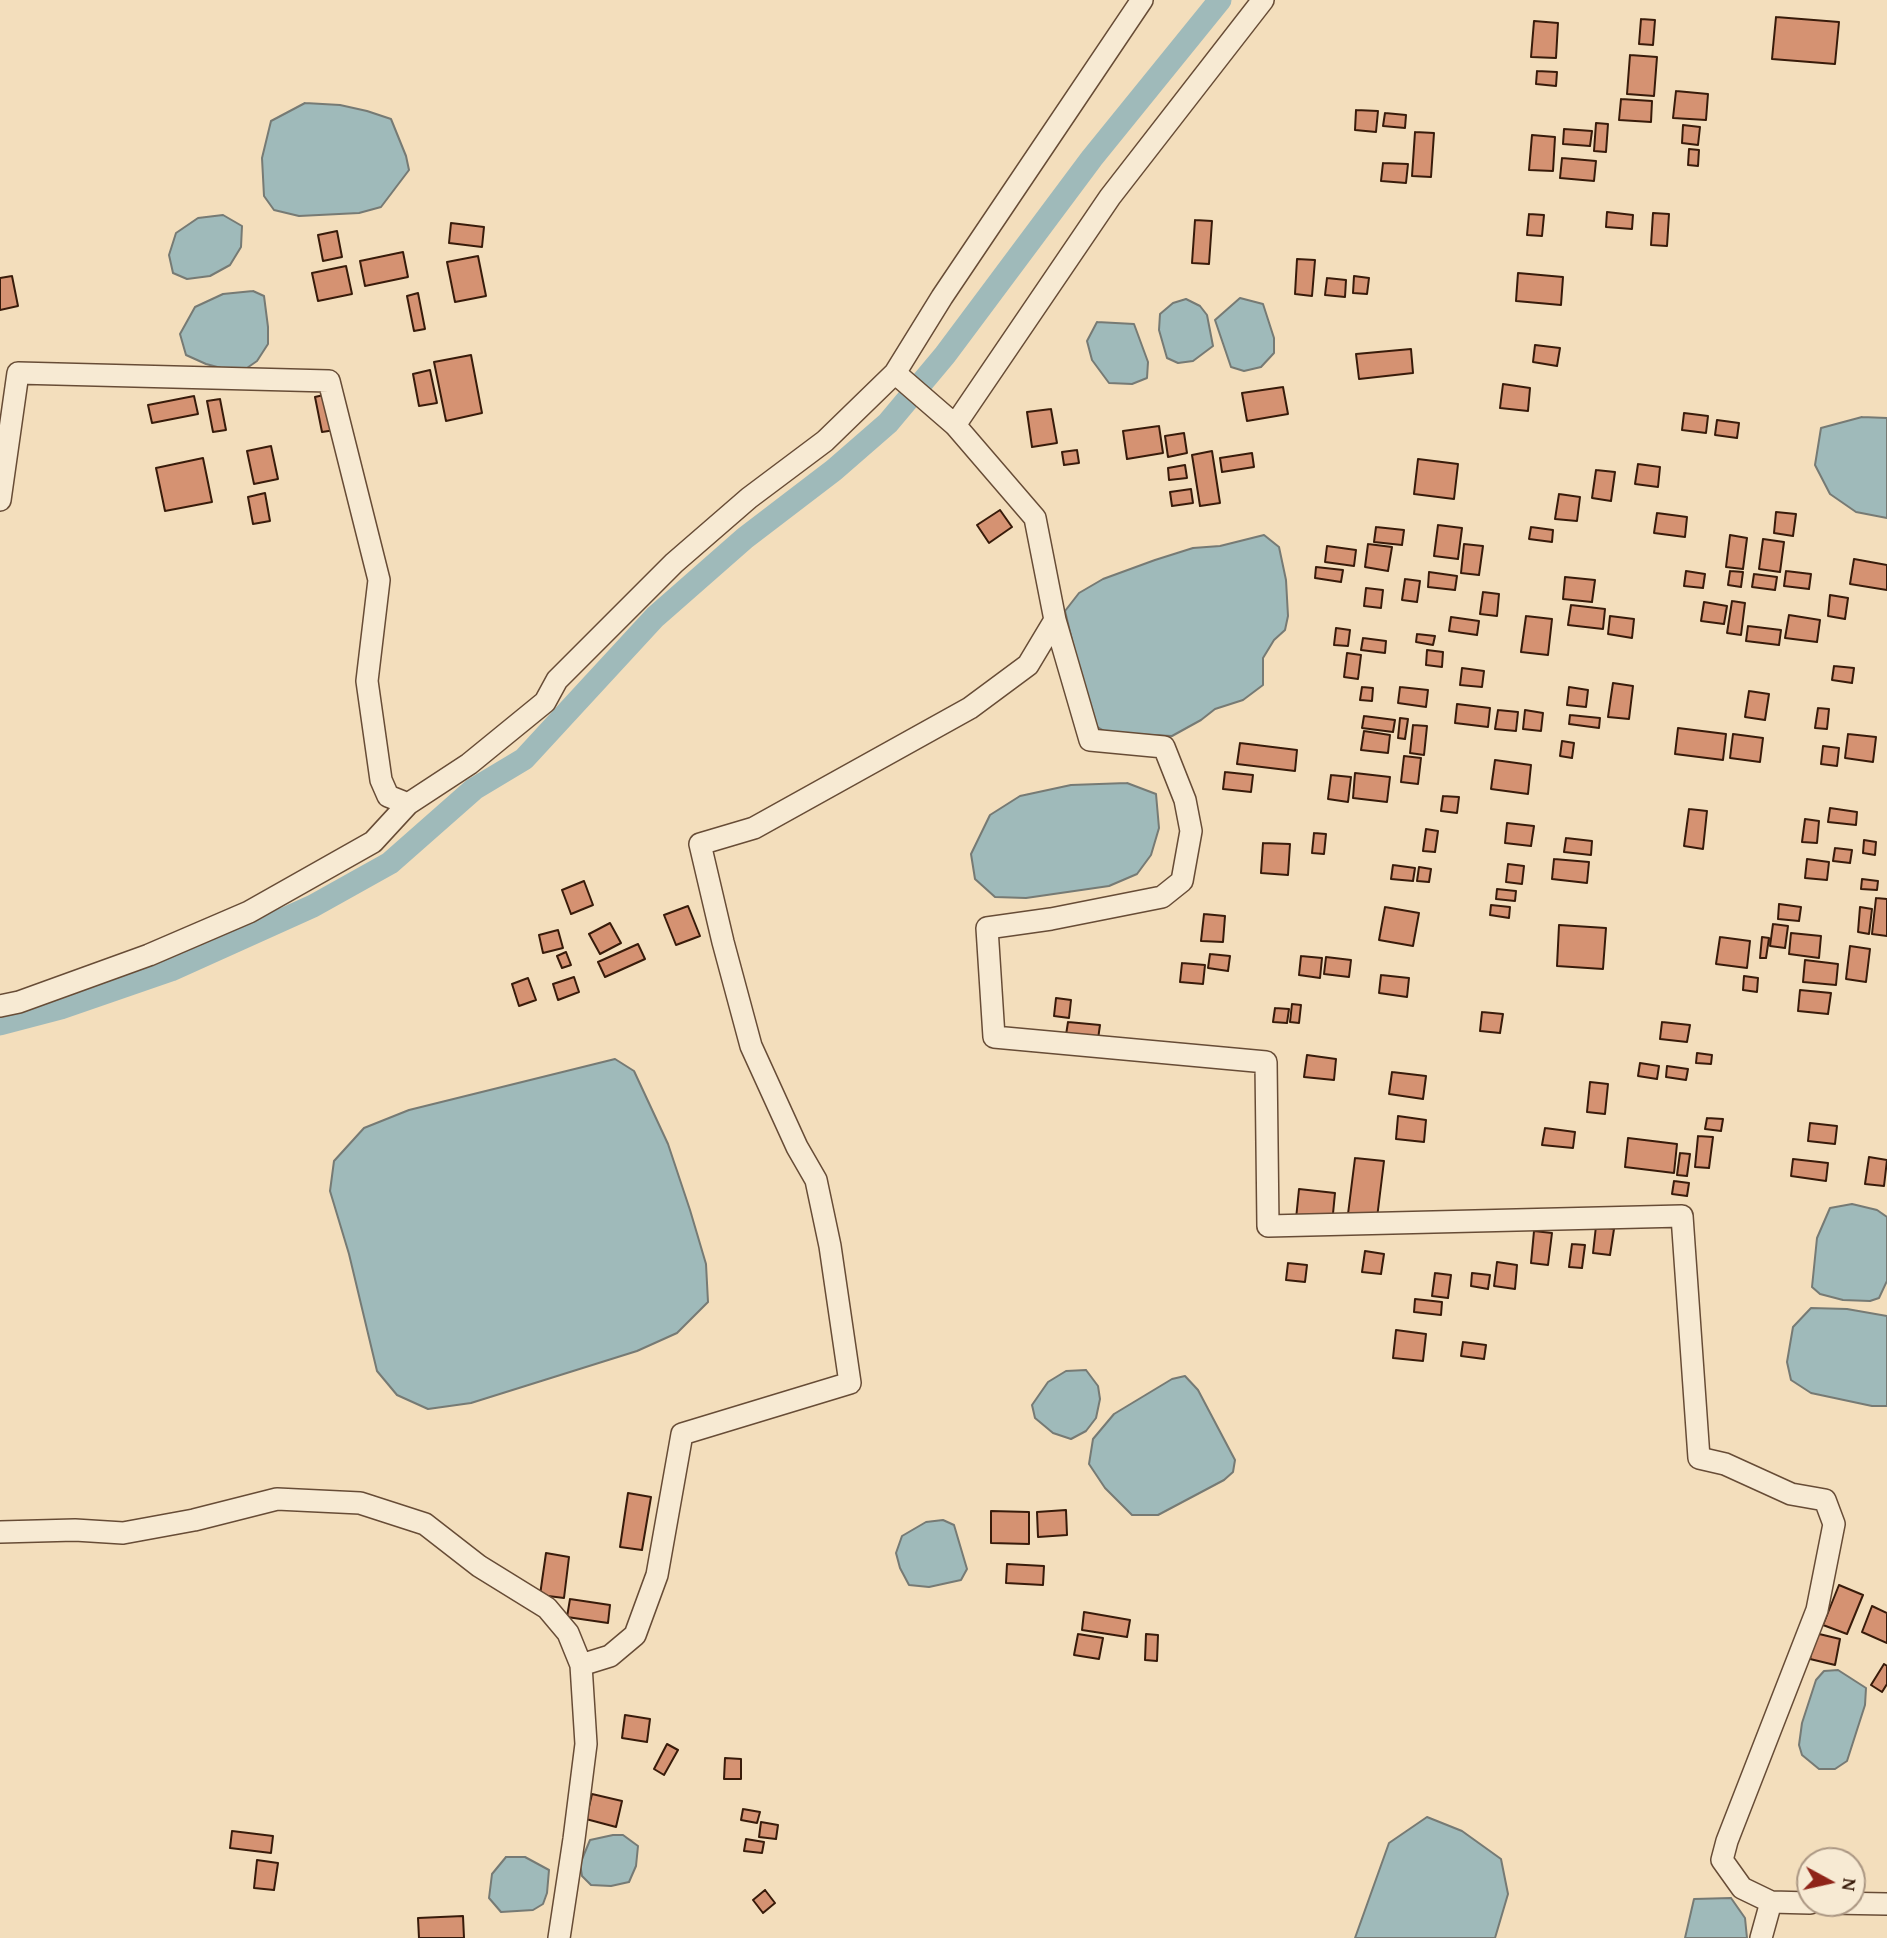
<!DOCTYPE html>
<html>
<head>
<meta charset="utf-8">
<style>
	body { margin:0 }
	#map { position:relative; width:1887px; height:1938px; overflow:hidden; background:#f3debc; font-family:"Gentium Book Plus",serif }
	canvas { display:block }
	.north { position:absolute; left:1796px; top:1847px; width:70px; height:70px; box-sizing:border-box; background:#f7ead3; border:2px solid #ab9783; border-radius:50%; rotate:98deg; font-size:19px; font-weight:700; line-height:28px; text-align:center; color:#381b0a }
	.north::after { content:''; display:block; margin:auto; width:24px; height:32px; background:#8f2418; clip-path:polygon(50% 0,100% 100%,50% 72%,0 100%) }
</style>
</head>
<body>
<div id="map">
<canvas width="1887" height="1938"></canvas>
<div class="north">N</div>
</div>
<script>
const ctx = document.querySelector('canvas').getContext('2d');
ctx.lineJoin = 'round';
function paint(path, color) {
  ctx.fillStyle = color;
  ctx.fill(path, 'evenodd');
}
function shape(rows) {
  const path = new Path2D();
  for (const r of rows) {
    path.moveTo(r[0], r[1]);
    for (let i = 2; i < r.length; i += 2) path.lineTo(r[i], r[i + 1]);
  }
  return path;
}
function stroke(path, color, width, dash) {
  ctx.strokeStyle = color;
  ctx.lineWidth = width;
  ctx.lineCap = dash ? 'butt' : 'round';
  ctx.setLineDash(dash || []);
  ctx.stroke(path);
}
const water = shape([
	[305,103,340,105,367,111,391,119,406,156,409,170,381,207,359,213,299,216,274,210,264,196,262,158,271,121,305,103],
	[223,215,242,226,241,247,230,265,210,276,187,279,173,273,169,255,176,233,198,218,223,215],
	[253,291,264,296,268,327,268,344,257,361,247,368,225,369,206,364,186,355,180,334,195,307,223,294,253,291],
	[1240,298,1263,304,1274,338,1274,353,1261,367,1244,371,1231,367,1215,320,1240,298],
	[1186,299,1200,306,1207,315,1213,346,1193,361,1178,363,1167,358,1159,330,1160,314,1173,303,1186,299],
	[1097,322,1134,324,1148,362,1147,378,1132,384,1109,383,1092,360,1087,341,1097,322],
	[1862,417,1887,418,1887,518,1856,512,1830,494,1815,465,1821,428,1862,417],
	[1264,535,1279,547,1286,580,1288,616,1285,630,1274,640,1263,658,1263,685,1243,700,1215,709,1201,720,1172,736,1108,733,1092,724,1065,611,1079,593,1103,579,1155,560,1193,548,1220,546,1264,535],
	[1127,783,1156,794,1159,828,1151,855,1137,874,1109,886,1026,898,995,897,975,879,971,854,990,815,1020,796,1071,785,1127,783],
	[615,1059,634,1071,668,1144,690,1210,706,1264,708,1302,677,1333,637,1351,471,1403,428,1409,397,1395,377,1371,349,1254,330,1191,334,1161,364,1128,409,1110,615,1059],
	[1852,1204,1877,1210,1887,1217,1887,1281,1879,1298,1870,1301,1843,1300,1820,1294,1812,1287,1817,1238,1830,1208,1852,1204],
	[1811,1308,1847,1309,1887,1316,1887,1406,1872,1406,1811,1393,1791,1380,1787,1362,1793,1327,1811,1308],
	[1086,1370,1098,1386,1100,1399,1096,1418,1086,1431,1071,1439,1053,1433,1035,1418,1032,1405,1048,1382,1066,1371,1086,1370],
	[1185,1376,1198,1390,1235,1460,1233,1472,1224,1480,1158,1515,1132,1515,1105,1488,1089,1464,1093,1439,1114,1414,1172,1379,1185,1376],
	[943,1520,954,1525,967,1569,961,1580,929,1587,909,1585,900,1568,896,1553,902,1536,926,1522,943,1520],
	[1838,1670,1866,1688,1865,1705,1847,1761,1835,1769,1819,1769,1802,1755,1799,1745,1802,1723,1816,1680,1824,1671,1838,1670],
	[1427,1817,1462,1831,1501,1859,1508,1894,1495,1938,1355,1938,1389,1843,1427,1817],
	[613,1835,623,1835,638,1846,636,1866,629,1882,611,1886,591,1885,582,1876,580,1864,590,1840,613,1835],
	[506,1857,525,1857,549,1870,547,1893,543,1904,533,1910,501,1912,489,1898,492,1874,506,1857],
	[1731,1898,1745,1918,1747,1938,1685,1938,1694,1899,1731,1898]
]);
const canal = shape([
	[0,1024,61,1008,171,970,313,906,390,863,474,789,524,759,655,617,745,538,834,470,888,423,945,355,1092,158,1220,0]
]);
const building = shape([
	[1776,17,1839,22,1835,64,1772,59,1776,17],
	[1641,19,1655,20,1653,45,1639,44,1641,19],
	[1534,21,1558,23,1556,58,1531,57,1534,21],
	[1630,55,1657,57,1654,96,1627,94,1630,55],
	[1537,71,1557,72,1556,86,1536,84,1537,71],
	[1676,91,1708,94,1706,120,1673,118,1676,91],
	[1621,99,1652,101,1651,122,1619,120,1621,99],
	[1356,110,1378,111,1376,132,1355,130,1356,110],
	[1385,113,1406,115,1405,128,1383,126,1385,113],
	[1596,123,1608,124,1606,152,1594,151,1596,123],
	[1683,125,1700,127,1698,145,1682,143,1683,125],
	[1564,129,1592,131,1590,146,1563,144,1564,129],
	[1415,132,1434,133,1431,177,1412,176,1415,132],
	[1532,135,1555,137,1553,171,1529,170,1532,135],
	[1689,149,1699,150,1698,166,1688,165,1689,149],
	[1562,158,1596,161,1594,181,1560,178,1562,158],
	[1383,163,1408,164,1406,183,1381,181,1383,163],
	[1607,212,1633,215,1632,229,1606,227,1607,212],
	[1653,213,1669,214,1667,246,1651,245,1653,213],
	[1529,214,1544,215,1542,236,1527,235,1529,214],
	[1195,220,1212,221,1209,264,1192,263,1195,220],
	[451,223,484,227,482,247,449,243,451,223],
	[337,231,342,257,323,261,318,235,337,231],
	[403,252,408,277,365,286,360,261,403,252],
	[478,256,486,296,455,302,447,262,478,256],
	[1297,259,1315,260,1312,296,1295,294,1297,259],
	[346,266,352,294,318,301,312,273,346,266],
	[1518,273,1563,277,1561,305,1516,301,1518,273],
	[12,276,18,306,0,310,0,278,12,276],
	[1354,276,1369,278,1367,294,1353,293,1354,276],
	[1327,278,1346,280,1345,297,1325,295,1327,278],
	[418,293,425,329,414,331,407,296,418,293],
	[1535,345,1560,348,1557,366,1533,362,1535,345],
	[1411,349,1413,373,1359,379,1356,354,1411,349],
	[471,355,482,413,446,421,434,362,471,355],
	[430,370,437,403,419,406,413,374,430,370],
	[1503,384,1530,388,1528,411,1500,408,1503,384],
	[1283,387,1288,414,1247,421,1242,393,1283,387],
	[328,394,335,430,322,432,315,397,328,394],
	[194,396,198,414,152,423,148,405,194,396],
	[220,399,226,430,213,432,207,401,220,399],
	[1051,409,1057,443,1032,447,1027,412,1051,409],
	[1684,413,1708,416,1706,433,1682,430,1684,413],
	[1717,420,1739,423,1737,438,1715,435,1717,420],
	[1159,426,1163,453,1127,459,1123,431,1159,426],
	[1184,433,1187,453,1168,457,1165,436,1184,433],
	[271,446,278,479,254,484,247,451,271,446],
	[1077,450,1079,463,1064,465,1062,452,1077,450],
	[1212,451,1220,503,1200,506,1192,455,1212,451],
	[1252,453,1254,467,1222,472,1220,458,1252,453],
	[203,458,212,502,165,511,156,468,203,458],
	[1418,459,1458,464,1454,499,1414,494,1418,459],
	[1638,464,1660,467,1658,487,1635,484,1638,464],
	[1185,465,1187,478,1169,480,1168,468,1185,465],
	[1596,470,1615,472,1611,501,1592,498,1596,470],
	[1191,489,1193,503,1172,506,1170,492,1191,489],
	[265,493,270,521,253,524,248,497,265,493],
	[1559,494,1580,497,1577,521,1555,519,1559,494],
	[1000,510,1012,527,989,543,977,525,1000,510],
	[1776,512,1796,514,1793,536,1774,533,1776,512],
	[1657,513,1687,517,1685,537,1654,533,1657,513],
	[1438,525,1462,528,1458,559,1434,556,1438,525],
	[1376,527,1404,530,1402,545,1374,542,1376,527],
	[1531,527,1553,530,1552,542,1529,539,1531,527],
	[1730,535,1747,538,1743,569,1726,567,1730,535],
	[1763,539,1784,542,1780,572,1759,569,1763,539],
	[1368,544,1392,547,1388,571,1365,567,1368,544],
	[1464,544,1483,546,1479,575,1461,573,1464,544],
	[1327,546,1356,550,1354,566,1325,562,1327,546],
	[1854,559,1887,565,1887,590,1850,584,1854,559],
	[1316,567,1343,570,1341,582,1315,578,1316,567],
	[1686,571,1705,574,1703,588,1684,586,1686,571],
	[1730,571,1743,572,1741,587,1728,585,1730,571],
	[1786,571,1811,574,1809,589,1784,586,1786,571],
	[1429,572,1457,576,1455,590,1428,587,1429,572],
	[1754,574,1777,577,1775,590,1752,587,1754,574],
	[1565,577,1595,580,1592,602,1563,599,1565,577],
	[1405,579,1420,581,1417,602,1402,600,1405,579],
	[1366,588,1383,590,1381,608,1364,606,1366,588],
	[1483,592,1499,594,1497,616,1480,614,1483,592],
	[1830,595,1848,598,1845,619,1828,616,1830,595],
	[1732,601,1745,603,1741,635,1727,633,1732,601],
	[1704,602,1727,606,1724,624,1701,621,1704,602],
	[1571,605,1605,609,1603,629,1568,625,1571,605],
	[1789,615,1820,620,1817,642,1785,638,1789,615],
	[1526,616,1552,619,1548,655,1521,652,1526,616],
	[1610,616,1634,619,1632,638,1608,634,1610,616],
	[1451,617,1479,621,1477,635,1449,631,1451,617],
	[1748,626,1781,630,1779,645,1746,641,1748,626],
	[1336,628,1350,630,1348,646,1334,645,1336,628],
	[1417,634,1435,636,1433,645,1416,642,1417,634],
	[1363,638,1386,641,1385,653,1361,650,1363,638],
	[1427,650,1443,652,1442,667,1426,665,1427,650],
	[1347,653,1361,655,1358,679,1344,677,1347,653],
	[1834,666,1854,668,1852,683,1832,680,1834,666],
	[1462,668,1484,671,1482,687,1460,685,1462,668],
	[1613,683,1633,686,1629,719,1608,717,1613,683],
	[1362,687,1373,688,1372,701,1360,700,1362,687],
	[1400,687,1428,690,1426,707,1398,703,1400,687],
	[1569,687,1588,690,1586,707,1567,705,1569,687],
	[1749,691,1769,694,1765,720,1745,717,1749,691],
	[1457,704,1490,708,1488,727,1455,723,1457,704],
	[1818,708,1829,709,1827,729,1815,728,1818,708],
	[1498,710,1518,712,1516,731,1495,729,1498,710],
	[1525,710,1543,713,1541,731,1523,729,1525,710],
	[1570,715,1600,718,1599,728,1569,724,1570,715],
	[1364,716,1395,720,1393,732,1362,728,1364,716],
	[1400,718,1408,719,1405,739,1398,738,1400,718],
	[1413,725,1427,726,1424,755,1410,753,1413,725],
	[1678,728,1726,734,1723,760,1675,754,1678,728],
	[1364,731,1390,735,1388,753,1361,750,1364,731],
	[1733,734,1763,738,1760,762,1730,758,1733,734],
	[1848,734,1876,737,1873,762,1845,758,1848,734],
	[1562,741,1574,743,1572,758,1560,756,1562,741],
	[1240,743,1297,750,1295,771,1237,764,1240,743],
	[1823,746,1839,748,1837,766,1821,764,1823,746],
	[1404,756,1421,758,1418,784,1401,782,1404,756],
	[1495,760,1531,765,1528,794,1491,789,1495,760],
	[1225,772,1253,775,1251,792,1223,789,1225,772],
	[1355,773,1390,777,1387,802,1353,798,1355,773],
	[1331,775,1351,777,1348,802,1328,799,1331,775],
	[1443,796,1459,797,1457,813,1441,811,1443,796],
	[1830,808,1857,812,1856,825,1828,822,1830,808],
	[1689,809,1707,811,1703,849,1684,846,1689,809],
	[1805,819,1819,821,1817,843,1802,842,1805,819],
	[1507,823,1534,826,1531,846,1505,843,1507,823],
	[1426,829,1438,831,1435,852,1423,851,1426,829],
	[1314,833,1326,834,1324,854,1312,853,1314,833],
	[1566,838,1592,841,1591,855,1564,852,1566,838],
	[1864,840,1876,842,1875,855,1863,853,1864,840],
	[1263,843,1290,844,1288,875,1261,873,1263,843],
	[1835,848,1852,850,1850,863,1833,861,1835,848],
	[1554,859,1589,862,1587,883,1552,879,1554,859],
	[1807,859,1829,862,1827,880,1805,878,1807,859],
	[1508,864,1524,866,1522,884,1506,882,1508,864],
	[1393,865,1415,868,1413,881,1391,879,1393,865],
	[1419,867,1431,869,1429,882,1417,881,1419,867],
	[1862,879,1878,881,1877,890,1861,889,1862,879],
	[584,881,593,905,571,914,562,890,584,881],
	[1497,889,1516,891,1515,901,1496,899,1497,889],
	[1876,898,1887,899,1887,936,1872,934,1876,898],
	[1779,904,1801,907,1799,921,1778,919,1779,904],
	[1491,905,1510,907,1509,918,1490,915,1491,905],
	[688,906,700,936,676,945,664,915,688,906],
	[1385,907,1419,913,1413,946,1379,940,1385,907],
	[1860,907,1872,909,1869,934,1858,932,1860,907],
	[1204,914,1225,916,1223,942,1201,941,1204,914],
	[610,923,621,943,600,954,589,934,610,923],
	[1773,924,1788,926,1785,948,1770,946,1773,924],
	[1559,925,1606,928,1603,969,1557,966,1559,925],
	[558,930,563,948,543,953,539,935,558,930],
	[1791,933,1821,936,1819,958,1789,954,1791,933],
	[1720,937,1750,941,1747,968,1716,964,1720,937],
	[1762,937,1769,938,1766,958,1760,958,1762,937],
	[638,944,645,959,605,977,598,962,638,944],
	[1850,946,1870,949,1866,982,1846,979,1850,946],
	[566,952,571,965,562,968,557,956,566,952],
	[1210,954,1230,956,1228,971,1208,968,1210,954],
	[1301,956,1322,958,1320,978,1299,975,1301,956],
	[1326,957,1351,960,1349,977,1324,974,1326,957],
	[1805,960,1838,964,1836,985,1803,982,1805,960],
	[1182,963,1205,965,1203,984,1180,982,1182,963],
	[1381,975,1409,978,1407,997,1379,993,1381,975],
	[1744,976,1758,978,1757,992,1743,990,1744,976],
	[574,977,579,992,558,1000,553,984,574,977],
	[528,978,536,1000,519,1006,512,984,528,978],
	[1800,990,1831,993,1828,1014,1798,1011,1800,990],
	[1056,998,1071,1000,1069,1018,1054,1016,1056,998],
	[1292,1004,1301,1005,1299,1023,1290,1022,1292,1004],
	[1275,1008,1289,1009,1287,1023,1273,1022,1275,1008],
	[1482,1012,1503,1014,1500,1033,1480,1031,1482,1012],
	[1068,1022,1100,1025,1098,1039,1066,1035,1068,1022],
	[1662,1022,1690,1025,1687,1042,1660,1039,1662,1022],
	[1697,1053,1712,1055,1711,1064,1696,1063,1697,1053],
	[1307,1055,1336,1059,1334,1080,1304,1077,1307,1055],
	[1640,1063,1659,1066,1657,1079,1638,1076,1640,1063],
	[1667,1066,1688,1069,1686,1080,1666,1077,1667,1066],
	[1392,1072,1426,1076,1423,1099,1389,1094,1392,1072],
	[1590,1082,1608,1084,1605,1114,1587,1112,1590,1082],
	[1398,1116,1426,1120,1424,1142,1396,1139,1398,1116],
	[1707,1118,1723,1119,1721,1131,1705,1129,1707,1118],
	[1810,1123,1837,1126,1835,1144,1808,1141,1810,1123],
	[1545,1128,1575,1132,1573,1148,1542,1145,1545,1128],
	[1698,1136,1713,1137,1709,1168,1695,1167,1698,1136],
	[1628,1138,1677,1144,1674,1173,1625,1167,1628,1138],
	[1680,1153,1690,1154,1687,1176,1677,1175,1680,1153],
	[1869,1157,1887,1160,1884,1186,1865,1184,1869,1157],
	[1355,1158,1384,1161,1377,1218,1348,1214,1355,1158],
	[1793,1159,1828,1163,1826,1181,1791,1176,1793,1159],
	[1674,1181,1689,1183,1687,1196,1672,1194,1674,1181],
	[1299,1189,1335,1193,1332,1224,1296,1219,1299,1189],
	[1596,1226,1614,1229,1610,1255,1593,1253,1596,1226],
	[1534,1231,1552,1233,1548,1265,1531,1263,1534,1231],
	[1572,1244,1585,1245,1582,1268,1569,1267,1572,1244],
	[1365,1251,1384,1254,1381,1274,1362,1272,1365,1251],
	[1497,1262,1517,1265,1515,1289,1494,1286,1497,1262],
	[1288,1263,1307,1265,1305,1282,1286,1280,1288,1263],
	[1435,1273,1451,1275,1448,1298,1432,1296,1435,1273],
	[1472,1273,1490,1275,1488,1289,1471,1286,1472,1273],
	[1415,1299,1442,1302,1441,1315,1414,1312,1415,1299],
	[1396,1330,1426,1334,1423,1361,1393,1358,1396,1330],
	[1463,1342,1486,1345,1484,1359,1461,1356,1463,1342],
	[628,1493,651,1497,642,1550,620,1547,628,1493],
	[1066,1510,1067,1535,1038,1537,1037,1512,1066,1510],
	[991,1511,1029,1512,1029,1544,991,1543,991,1511],
	[546,1553,569,1557,564,1598,540,1595,546,1553],
	[1007,1564,1044,1566,1043,1585,1006,1583,1007,1564],
	[1839,1585,1863,1595,1847,1634,1823,1625,1839,1585],
	[570,1599,610,1605,608,1623,567,1617,570,1599],
	[1872,1606,1887,1613,1887,1643,1862,1632,1872,1606],
	[1084,1612,1130,1620,1127,1637,1082,1630,1084,1612],
	[1815,1633,1840,1639,1835,1665,1810,1659,1815,1633],
	[1078,1634,1103,1638,1099,1659,1074,1655,1078,1634],
	[1146,1634,1158,1635,1157,1661,1145,1660,1146,1634],
	[1884,1664,1887,1666,1887,1684,1882,1692,1871,1685,1884,1664],
	[625,1715,650,1719,647,1742,622,1738,625,1715],
	[667,1744,678,1750,664,1775,654,1769,667,1744],
	[725,1758,741,1759,741,1779,724,1779,725,1758],
	[592,1794,622,1801,616,1827,586,1819,592,1794],
	[743,1809,760,1812,757,1823,741,1820,743,1809],
	[761,1822,778,1825,776,1839,759,1837,761,1822],
	[232,1831,273,1836,271,1853,230,1848,232,1831],
	[746,1839,764,1842,762,1853,744,1851,746,1839],
	[257,1860,278,1863,274,1890,254,1888,257,1860],
	[765,1890,775,1903,763,1913,753,1900,765,1890],
	[463,1916,464,1938,419,1938,418,1918,463,1916]
]);
const minor = shape([
	[955,425,1110,197,1263,0],
	[0,500,18,373,329,381,379,580,367,681,381,780,388,796,408,804,469,764,545,702,557,680,674,563,749,498,825,441,895,373,942,297,1142,0],
	[1055,620,1090,740,1164,747,1185,800,1191,831,1182,881,1162,897,1051,919,987,928,994,1037,1266,1062,1268,1226,1682,1216,1699,1458,1725,1464,1791,1494,1825,1500,1834,1524,1817,1610,1727,1841,1722,1860,1742,1888,1771,1902],
	[0,1006,19,1002,149,955,249,912,373,842,408,804],
	[0,1532,75,1530,123,1533,194,1520,277,1499,360,1503,425,1524,479,1566,547,1608,568,1633,581,1665],
	[1831,1903,1887,1904],
	[559,1938,574,1839,586,1744,581,1665,610,1656,635,1635,657,1575,682,1434,850,1383,830,1246,816,1180,797,1147,751,1046,723,942,700,844,754,828,970,708,1028,665,1055,620,1035,518,955,425,895,373],
	[1761,1938,1771,1902,1810,1903]
]);
paint(water, '#9fbaba');
stroke(water, '#767a74', 2);
stroke(canal, '#9fbaba', 23);
paint(building, '#d59272');
stroke(building, '#381b0a', 2);
stroke(minor, '#674c36', 24);
stroke(minor, '#f7ead3', 21);
</script>
</body>
</html>
